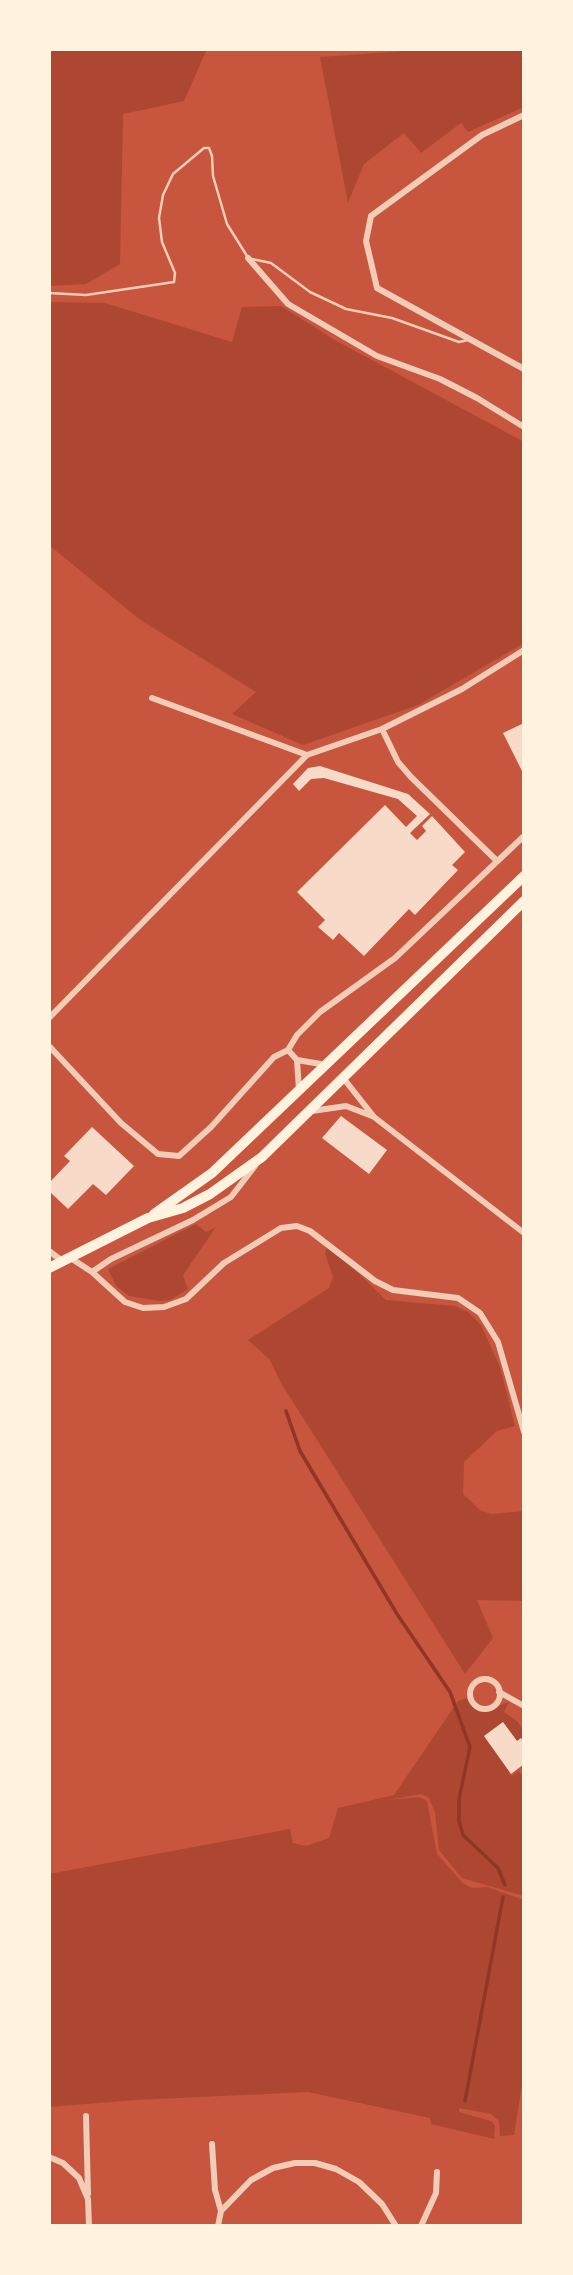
<!DOCTYPE html>
<html>
<head>
<meta charset="utf-8">
<style>
	body { margin:0 }
	#map { position:relative; width:573px; height:2275px; overflow:hidden; background:#c8553d; font-family:"PT Sans",sans-serif }
	canvas { display:block }
	.frame { position:absolute; inset:0; border:51px solid #fff3e0; pointer-events:none }
</style>
</head>
<body>
<div id="map">
<canvas width="573" height="2275"></canvas>
<div class="frame"></div>
</div>
<script>
const ctx = document.querySelector('canvas').getContext('2d');
ctx.lineJoin = 'round';
function paint(path, color) {
  ctx.fillStyle = color;
  ctx.fill(path, 'evenodd');
}
function shape(rows) {
  const path = new Path2D();
  for (const r of rows) {
    if (r.length === 3) {
      path.moveTo(r[0] + r[2], r[1]);
      path.arc(r[0], r[1], r[2], 0, 2 * Math.PI);
      continue;
    }
    path.moveTo(r[0], r[1]);
    for (let i = 2; i < r.length; i += 2) path.lineTo(r[i], r[i + 1]);
  }
  return path;
}
function stroke(path, color, width, dash) {
  ctx.strokeStyle = color;
  ctx.lineWidth = width;
  ctx.lineCap = dash ? 'butt' : 'round';
  ctx.setLineDash(dash || []);
  ctx.stroke(path);
}
const green = shape([
	[49,49,207,49,184,101,123,114,120,264,86,284,49,286],
	[433,49,524,49,524,107,468,132,461,123,421,153,404,133,364,164,348,203,320,57],
	[49,302,105,303,232,342,242,307,281,306,333,339,524,442,524,643,418,705,303,745,232,714,256,692,139,619,49,545],
	[196,1224,206,1232,216,1227,183,1275,188,1289,170,1300,159,1301,129,1296,116,1286,108,1269],
	[328,1244,386,1300,455,1306,468,1312,481,1325,500,1367,515,1426,497,1431,464,1462,463,1494,480,1510,491,1514,524,1511,524,1601,477,1600,493,1638,465,1674,281,1383,270,1360,248,1340,329,1288,333,1277,325,1253],
	[467,1698,477,1711,485,1712,509,1702,504,1712,517,1721,524,1731,524,1741,521,1739,517,1741,503,1722,484,1736,512,1776,519,1771,524,1779,524,1896,462,1878,439,1850,435,1813,429,1798,422,1794,388,1800,419,1797,427,1801,437,1854,463,1883,472,1888,487,1887,524,1900,524,2073,514,2135,500,2136,499,2121,491,2114,459,2108,459,2112,491,2121,495,2126,494,2139,431,2124,430,2118,308,2092,135,2100,49,2107,49,1874,290,1829,293,1843,306,1846,329,1838,338,1808,394,1795,458,1701]
]);
const stream = shape([
	[286,1411,300,1451,397,1614,450,1692,470,1747,459,1799,459,1821,463,1835,498,1868,505,1885],
	[465,2101,503,1897]
]);
const building = shape([
	[524,723,524,775,503,733],
	[320,766,408,794,430,814,410,833,417,840,426,831,422,826,432,816,465,852,452,865,458,870,435,894,415,915,409,909,364,956,339,933,333,940,318,927,325,920,297,892,385,805,406,827,417,816,398,799,324,778,311,779,299,791,293,784,308,768],
	[341,1116,387,1150,369,1174,322,1138],
	[92,1127,134,1166,106,1195,93,1184,68,1209,49,1191,49,1183,70,1161,64,1156],
	[503,1722,517,1741,521,1738,524,1743,524,1764,511,1774,484,1736]
]);
const service = shape([
	[252,259,271,263,310,292,346,309,392,318,459,342,468,340],
	[49,293,86,295,174,282,175,273,162,242,159,218,163,195,173,174,204,148,209,148,212,156,213,176,227,224,247,256]
]);
const minor = shape([
	[524,115,482,135,371,216,366,241,377,288,524,369],
	[248,258,288,304,377,356,440,379,477,398,524,427],
	[152,698,307,755],
	[382,729,398,762,411,777,496,860],
	[49,1018,307,755,382,729,462,689,524,650],
	[49,1046,121,1123,158,1154,179,1156,211,1127,274,1057,288,1050,297,1060],
	[288,1050,297,1035,320,1012,395,958,524,836],
	[344,1079,374,1117,524,1233],
	[299,1090,297,1060,327,1065],
	[312,1111,346,1106,372,1116],
	[49,1251,61,1260],
	[69,1257,92,1272,125,1302,143,1308,164,1307,186,1299,224,1263,281,1228,297,1226,310,1231,375,1281,393,1290,458,1298,480,1313,498,1342,524,1432],
	[92,1272,111,1259,193,1220,231,1197,255,1166],
	[485,1694,15],
	[499,1692,524,1706],
	[86,2116,88,2194],
	[212,2144,215,2190,221,2211],
	[49,2157,63,2163,79,2178,88,2199,89,2226],
	[218,2226,221,2211,251,2180,273,2168,295,2163,315,2163,336,2169,359,2182,382,2204,396,2226],
	[421,2226,436,2193,437,2172]
]);
const primary = shape([
	[154,1214,212,1173,524,876],
	[49,1268,148,1218,183,1208,210,1194,262,1157,524,901]
]);
paint(green, '#ae4732');
stroke(stream, '#8f3625', 3.5);
paint(building, '#f7dbc8');
stroke(service, '#f1ccb7', 2.5);
stroke(minor, '#f1ccb7', 6);
stroke(primary, '#fff3e0', 10);
</script>
</body>
</html>
